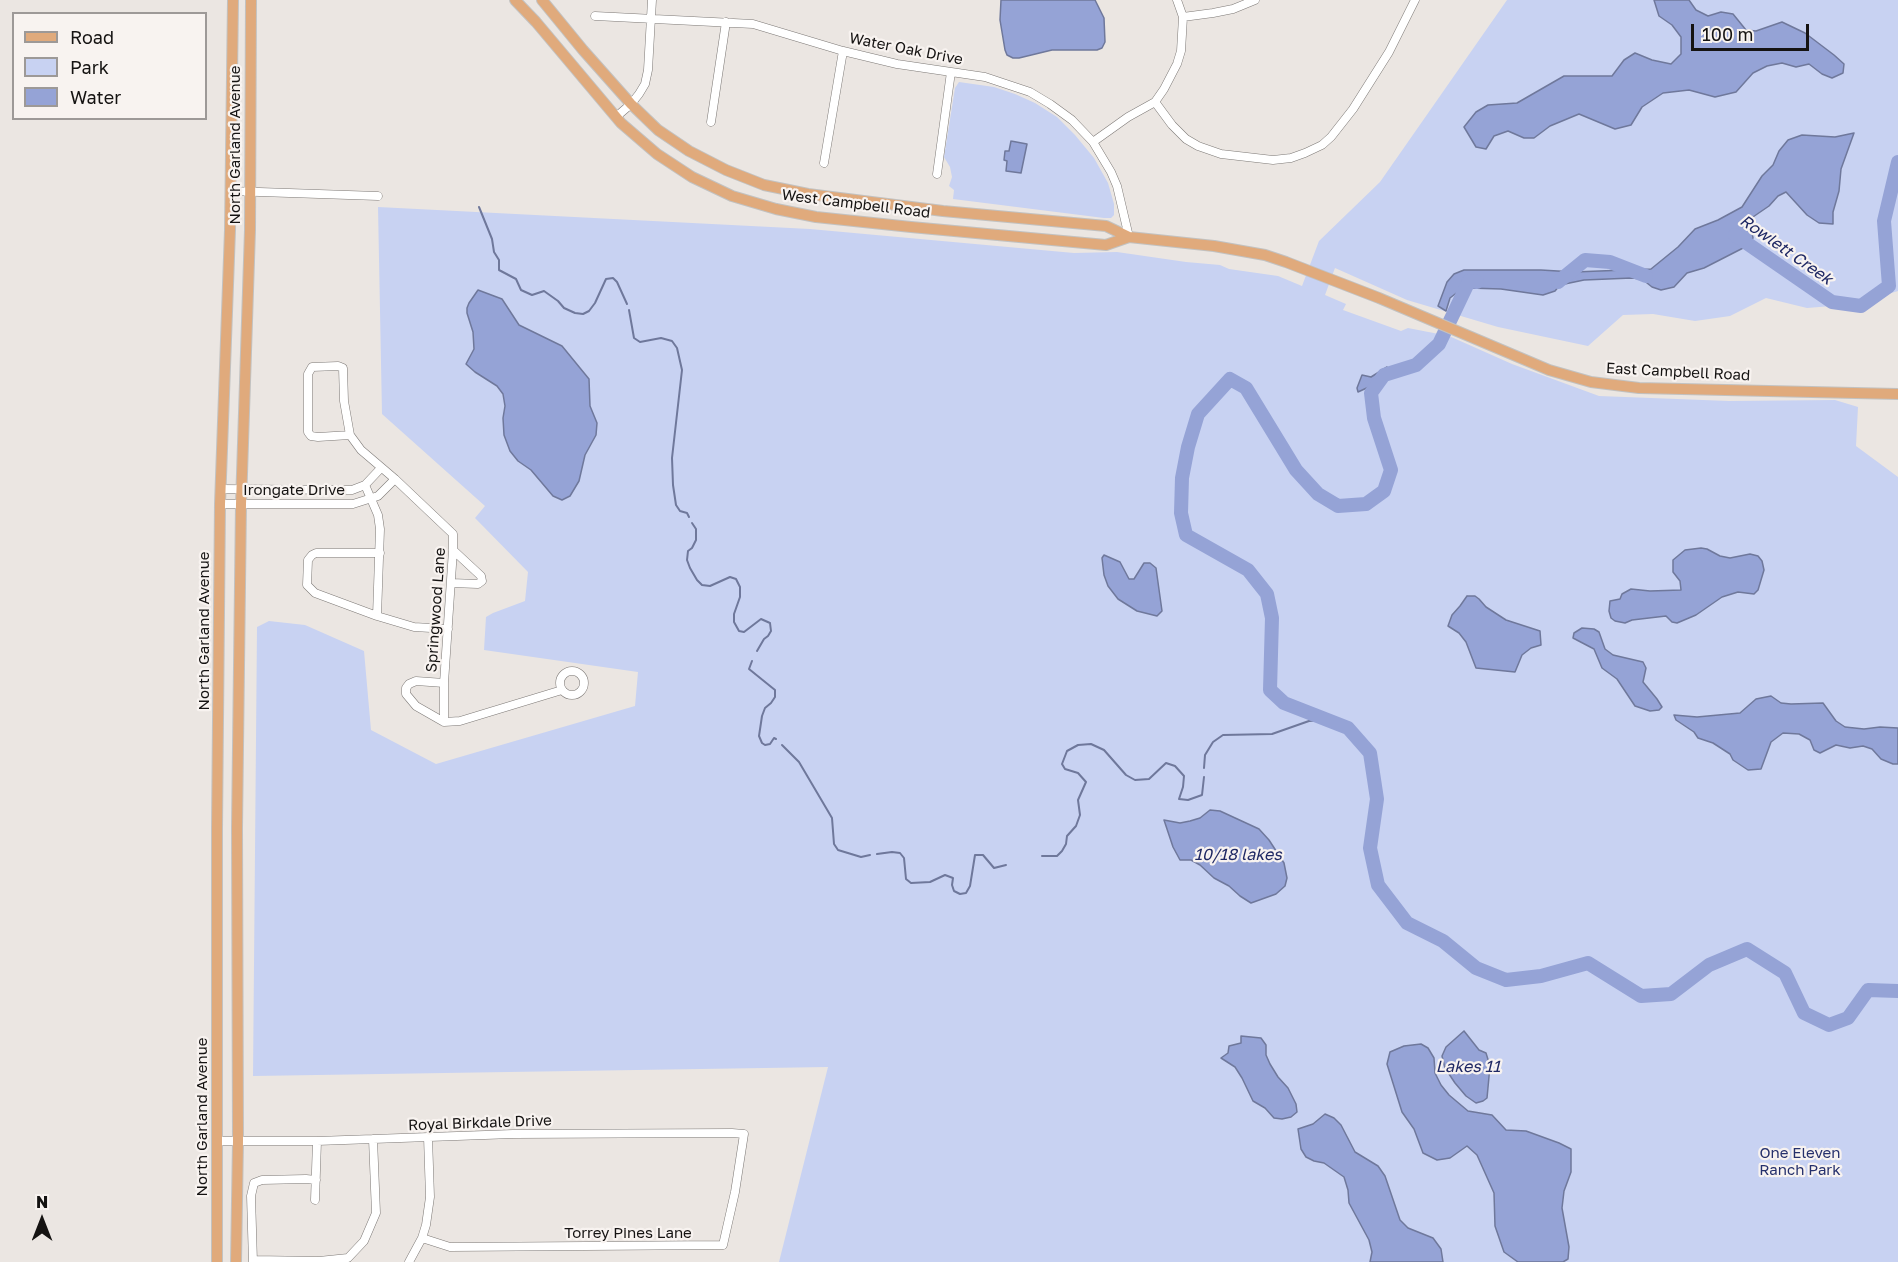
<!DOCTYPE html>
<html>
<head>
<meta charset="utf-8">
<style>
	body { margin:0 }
	#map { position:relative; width:1898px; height:1262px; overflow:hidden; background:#ebe6e2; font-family:"Golos Text",sans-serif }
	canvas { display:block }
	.legend { position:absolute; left:12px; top:12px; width:195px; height:108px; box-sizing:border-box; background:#f8f3f0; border:2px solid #9d9997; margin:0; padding:8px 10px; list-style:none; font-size:18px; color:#151312 }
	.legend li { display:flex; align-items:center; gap:12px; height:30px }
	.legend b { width:30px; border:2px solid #9d9997 }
	.north { position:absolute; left:12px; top:1190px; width:60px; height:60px; -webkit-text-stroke:4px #f8f3f0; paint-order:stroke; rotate:0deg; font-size:16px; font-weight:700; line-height:24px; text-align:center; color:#151312 }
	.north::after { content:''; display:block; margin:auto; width:21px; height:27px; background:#151312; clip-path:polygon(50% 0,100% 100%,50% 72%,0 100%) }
	.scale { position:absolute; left:1691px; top:24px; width:118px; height:27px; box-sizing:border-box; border:3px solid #151312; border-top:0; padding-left:8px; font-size:18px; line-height:21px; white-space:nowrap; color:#151312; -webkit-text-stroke:4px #f8f3f0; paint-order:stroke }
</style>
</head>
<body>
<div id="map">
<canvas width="1898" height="1262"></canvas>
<ul class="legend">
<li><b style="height:8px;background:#e0aa7c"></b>Road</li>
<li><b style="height:16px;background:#c8d2f2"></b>Park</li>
<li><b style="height:16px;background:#95a3d6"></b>Water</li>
</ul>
<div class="north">N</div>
<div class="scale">100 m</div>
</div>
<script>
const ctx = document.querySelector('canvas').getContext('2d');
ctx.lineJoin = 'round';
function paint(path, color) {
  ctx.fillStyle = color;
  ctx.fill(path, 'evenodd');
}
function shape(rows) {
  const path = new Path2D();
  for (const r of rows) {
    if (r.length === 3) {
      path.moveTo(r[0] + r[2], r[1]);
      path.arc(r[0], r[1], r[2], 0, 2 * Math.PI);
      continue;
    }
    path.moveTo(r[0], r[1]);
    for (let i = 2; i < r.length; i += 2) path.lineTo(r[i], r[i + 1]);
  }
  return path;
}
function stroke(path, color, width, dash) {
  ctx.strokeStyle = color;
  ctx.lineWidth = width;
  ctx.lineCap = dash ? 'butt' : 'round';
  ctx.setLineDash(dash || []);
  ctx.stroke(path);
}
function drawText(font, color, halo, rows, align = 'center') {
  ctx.font = font + ' "Golos Text",sans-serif';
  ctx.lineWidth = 4.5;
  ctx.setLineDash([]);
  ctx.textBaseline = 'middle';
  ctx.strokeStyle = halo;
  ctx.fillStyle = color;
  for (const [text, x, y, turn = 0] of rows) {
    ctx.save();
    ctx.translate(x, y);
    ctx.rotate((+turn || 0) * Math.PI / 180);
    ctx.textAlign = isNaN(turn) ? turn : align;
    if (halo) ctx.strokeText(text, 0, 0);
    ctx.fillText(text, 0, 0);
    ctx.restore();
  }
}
const green = shape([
	[1507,0,1898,0,1898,291,1856,304,1807,308,1766,298,1730,316,1695,321,1653,314,1623,315,1588,346,1498,327,1407,300,1335,268,1325,295,1346,304,1343,310,1401,331,1408,328,1449,336,1512,364,1599,396,1729,401,1835,400,1858,407,1856,446,1898,477,1898,1262,779,1262,828,1067,253,1076,257,627,269,621,305,625,364,651,371,730,436,764,635,706,638,672,484,650,486,617,493,613,525,601,528,572,475,518,485,506,382,414,378,207,810,229,1074,253,1117,252,1186,262,1220,265,1229,269,1278,276,1302,286,1319,241,1380,182],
	[959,82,994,87,1015,94,1035,103,1057,117,1075,135,1094,158,1108,183,1114,204,1114,215,1111,218,1104,218,953,199,954,190,949,186,952,177,950,167,944,157,955,88]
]);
const water = shape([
	[1001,0,1095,0,1104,18,1105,42,1102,48,1097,50,1052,50,1019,58,1013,58,1007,55,1005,50,1000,20,1001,0],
	[1654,0,1689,0,1696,10,1708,16,1721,12,1733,14,1746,30,1756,31,1782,22,1805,33,1834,55,1844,64,1843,73,1832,78,1822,74,1809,64,1796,67,1782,63,1767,66,1753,73,1736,92,1715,97,1689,90,1663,93,1642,107,1631,125,1615,129,1579,114,1550,126,1534,138,1524,138,1508,131,1494,136,1486,149,1476,147,1464,127,1476,112,1488,105,1517,103,1564,76,1612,76,1624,60,1635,53,1652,60,1671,64,1681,54,1681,37,1672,25,1659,16,1654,0],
	[1854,133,1841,169,1839,191,1833,212,1833,224,1819,223,1807,215,1786,192,1778,196,1769,206,1750,219,1753,238,1749,245,1704,268,1687,273,1674,287,1661,290,1652,287,1642,279,1632,278,1584,280,1560,285,1555,291,1543,295,1501,289,1469,288,1459,291,1450,298,1446,311,1438,306,1447,282,1454,274,1464,270,1541,270,1574,272,1651,269,1678,247,1695,229,1718,220,1742,207,1762,176,1773,165,1779,151,1788,140,1802,135,1835,137,1854,133],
	[1011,141,1027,144,1021,173,1006,171,1007,161,1004,160,1005,151,1009,151,1011,141],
	[478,290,502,299,519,325,562,346,589,379,590,406,597,423,596,435,585,455,579,481,570,496,562,500,553,496,531,470,518,461,510,451,504,435,503,418,505,406,503,394,497,386,475,372,466,364,474,349,473,332,467,313,467,308,469,303,478,290],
	[1387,367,1391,374,1382,380,1378,385,1371,386,1358,392,1357,388,1362,375,1371,377,1387,367],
	[1701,548,1707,549,1720,556,1730,558,1750,554,1758,556,1762,561,1764,570,1758,590,1754,594,1738,592,1722,597,1696,615,1677,623,1672,622,1666,616,1632,620,1625,623,1615,621,1611,618,1609,611,1610,601,1620,599,1622,594,1631,589,1650,591,1681,590,1680,581,1673,572,1673,560,1685,550,1701,548],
	[1104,555,1120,562,1129,579,1134,579,1144,563,1150,563,1156,568,1162,611,1157,616,1137,611,1118,599,1108,586,1104,575,1102,558,1104,555],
	[1467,596,1475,596,1479,599,1486,607,1506,620,1540,631,1541,645,1531,648,1522,655,1515,672,1476,668,1466,642,1459,633,1448,626,1452,615,1460,606,1467,596],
	[1582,628,1594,629,1599,632,1605,649,1613,655,1643,662,1646,668,1643,682,1657,699,1662,707,1659,710,1650,711,1635,706,1617,679,1602,668,1594,649,1573,638,1574,633,1582,628],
	[1771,696,1781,703,1791,704,1823,703,1836,721,1845,727,1864,729,1880,727,1898,728,1898,764,1893,764,1881,759,1872,749,1863,746,1850,748,1836,745,1820,753,1814,750,1810,740,1799,734,1783,733,1771,742,1761,769,1748,770,1733,760,1730,754,1713,743,1698,738,1694,732,1676,720,1674,715,1697,717,1740,713,1756,699,1771,696],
	[1210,810,1220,811,1259,829,1269,840,1284,863,1287,878,1285,886,1276,894,1251,903,1240,896,1229,886,1214,878,1200,865,1191,860,1180,860,1173,847,1164,820,1180,823,1190,821,1200,818,1210,810],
	[1464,1031,1479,1050,1486,1053,1490,1066,1487,1098,1483,1101,1476,1103,1466,1096,1455,1083,1445,1068,1442,1056,1446,1047,1464,1031],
	[1241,1036,1261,1038,1266,1045,1266,1055,1270,1064,1278,1077,1288,1088,1296,1104,1297,1112,1291,1117,1282,1119,1274,1118,1265,1108,1253,1101,1242,1078,1235,1067,1221,1058,1228,1053,1229,1046,1241,1043,1241,1036],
	[1421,1044,1428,1048,1434,1058,1435,1073,1441,1085,1449,1095,1468,1111,1492,1115,1506,1130,1526,1131,1559,1143,1571,1149,1571,1172,1564,1191,1562,1208,1569,1247,1568,1259,1563,1262,1518,1262,1504,1252,1495,1226,1494,1193,1477,1155,1467,1146,1450,1158,1437,1160,1423,1153,1414,1129,1402,1112,1387,1064,1390,1052,1404,1046,1421,1044],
	[1325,1114,1334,1118,1341,1125,1355,1152,1378,1166,1385,1176,1400,1220,1408,1228,1433,1238,1441,1249,1443,1262,1370,1262,1372,1252,1369,1240,1349,1203,1348,1190,1344,1177,1324,1163,1314,1161,1306,1157,1301,1149,1298,1129,1313,1124,1325,1114]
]);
const stream = shape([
	[479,207,492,239,494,252,499,260,499,270,516,279,521,290,532,295,544,291,558,301,564,308,575,313,583,314,589,311,595,303,606,279,613,278,617,282,627,304],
	[629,310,634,338,640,342,661,338,672,341,677,348,682,370,672,458,673,485,676,505,680,511,687,513,689,517],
	[692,523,696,529,696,540,692,548,688,551,687,560,690,568,697,580,702,585,710,586,730,577,736,579,740,587,740,597,734,614,734,622,739,631,744,632,761,619,770,623,771,631,768,636,764,639,757,651],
	[752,661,749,669,775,690,775,697,771,703,765,708,762,716,759,736,762,743,765,745,770,744,774,738,776,739],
	[782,745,799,762,832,818,834,844,838,850,861,857,870,855],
	[1204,768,1205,755,1213,742,1223,735,1272,734,1309,721,1327,720],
	[877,854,892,852,900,853,904,858,906,879,911,883,930,882,945,875,953,878,952,885,954,891,960,894,966,893,970,886,975,855,983,855,994,868,1006,865],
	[1042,856,1057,856,1062,851,1066,844,1067,836,1076,826,1080,815,1078,800,1086,782,1078,773,1065,769,1062,764,1067,751,1078,745,1091,744,1104,750,1126,775,1135,780,1149,779,1166,763,1175,766,1184,776,1183,787,1179,799,1188,800,1202,795,1204,777]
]);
const river = shape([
	[1735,235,1832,302,1861,306,1889,286,1884,221,1898,162],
	[1477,282,1469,281,1439,344,1416,365,1384,375,1371,393,1374,418,1391,470,1384,491,1366,504,1338,506,1318,494,1296,470,1246,388,1230,379,1198,414,1188,447,1182,478,1181,513,1186,535,1248,570,1267,594,1272,618,1270,690,1284,703,1348,728,1370,753,1377,799,1370,848,1378,885,1407,923,1443,941,1476,968,1506,980,1541,976,1588,963,1641,996,1671,994,1709,965,1747,949,1785,973,1804,1013,1829,1025,1848,1018,1868,990,1898,991],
	[1558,282,1585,260,1610,262,1646,276]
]);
const minor = shape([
	[595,16,753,24,843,51,897,64,985,77,1030,92,1050,104,1072,120,1093,142,1111,172,1117,186,1129,237],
	[1183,17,1213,13,1233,9,1255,0],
	[1155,102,1172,125,1186,139,1198,146,1221,154,1273,160,1291,158,1305,153,1322,145,1331,137,1353,109,1389,52,1415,0],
	[616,117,631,104,639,94,645,84,648,70,652,0],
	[711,122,726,22],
	[1093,142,1128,117,1155,102,1164,89,1177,64,1181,51,1183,17,1177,0],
	[824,163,843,51],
	[937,174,951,72],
	[230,191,378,196],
	[350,435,318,437,311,436,308,432,308,374,312,367,338,366,343,368,344,401,350,435,361,450,395,479,453,534,453,550,444,683,444,722],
	[365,485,378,515,380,529,377,616],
	[220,489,352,490,365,485,381,468],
	[220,504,353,504,378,496,395,479],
	[380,553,316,553,312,555,308,560,307,585,315,593,377,616,414,627,448,629],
	[451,583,478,584,482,581,481,576,453,550],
	[572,683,12],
	[444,683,416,681,409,684,406,688,406,694,416,706,444,722,460,721,562,690],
	[218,1141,317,1141,513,1134,732,1133,744,1134,735,1192,723,1245,450,1247,422,1238],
	[315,1200,317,1141],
	[253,1260,319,1261,348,1258,364,1241,376,1213,373,1139],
	[253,1262,251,1196,254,1183,262,1180,306,1179,316,1180],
	[409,1262,422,1238,426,1225,430,1197,428,1137]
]);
const major = shape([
	[515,0,536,22,621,123,657,154,692,177,732,196,776,209,816,217,911,227,1106,245,1129,237],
	[542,0,583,50,631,104,658,130,689,151,726,170,764,185,808,194,943,211,1106,226,1129,237,1214,246,1265,255,1286,262,1379,298,1549,370,1591,382,1639,388,1898,394],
	[217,1262,217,828,220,504,230,230,233,0],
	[236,1262,238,1141,237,828,241,504,250,230,251,0]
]);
const streetNames = [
	["Water Oak Drive",906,49,11],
	["North Garland Avenue",235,145,-90],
	["West Campbell Road",856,204,7],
	["East Campbell Road",1678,372,3],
	["Irongate Drive",294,490],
	["Springwood Lane",436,610,-86],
	["North Garland Avenue",204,631,-90],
	["North Garland Avenue",202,1117,-90],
	["Royal Birkdale Drive",480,1123,-2],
	["Torrey Pines Lane",628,1233]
];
const parkNames = [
	["One Eleven",1800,1153],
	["Ranch Park",1800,1170]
];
const waterNames = [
	["Rowlett Creek",1786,250,35],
	["10/18 lakes",1238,855],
	["Lakes 11",1468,1067]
];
paint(green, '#c8d2f2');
paint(water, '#95a3d6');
stroke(water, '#6f789b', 1.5);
stroke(stream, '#6f789b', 2);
stroke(river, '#95a3d6', 14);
stroke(minor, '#7d7976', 9);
stroke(major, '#c2c2c1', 12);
stroke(minor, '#fff', 8);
stroke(major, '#e0aa7c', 10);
drawText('15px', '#151312', '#f8f3f0', streetNames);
drawText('15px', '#25306c', '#f8f3f0', parkNames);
drawText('italic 16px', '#1f2864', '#f8f3f0', waterNames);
</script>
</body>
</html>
